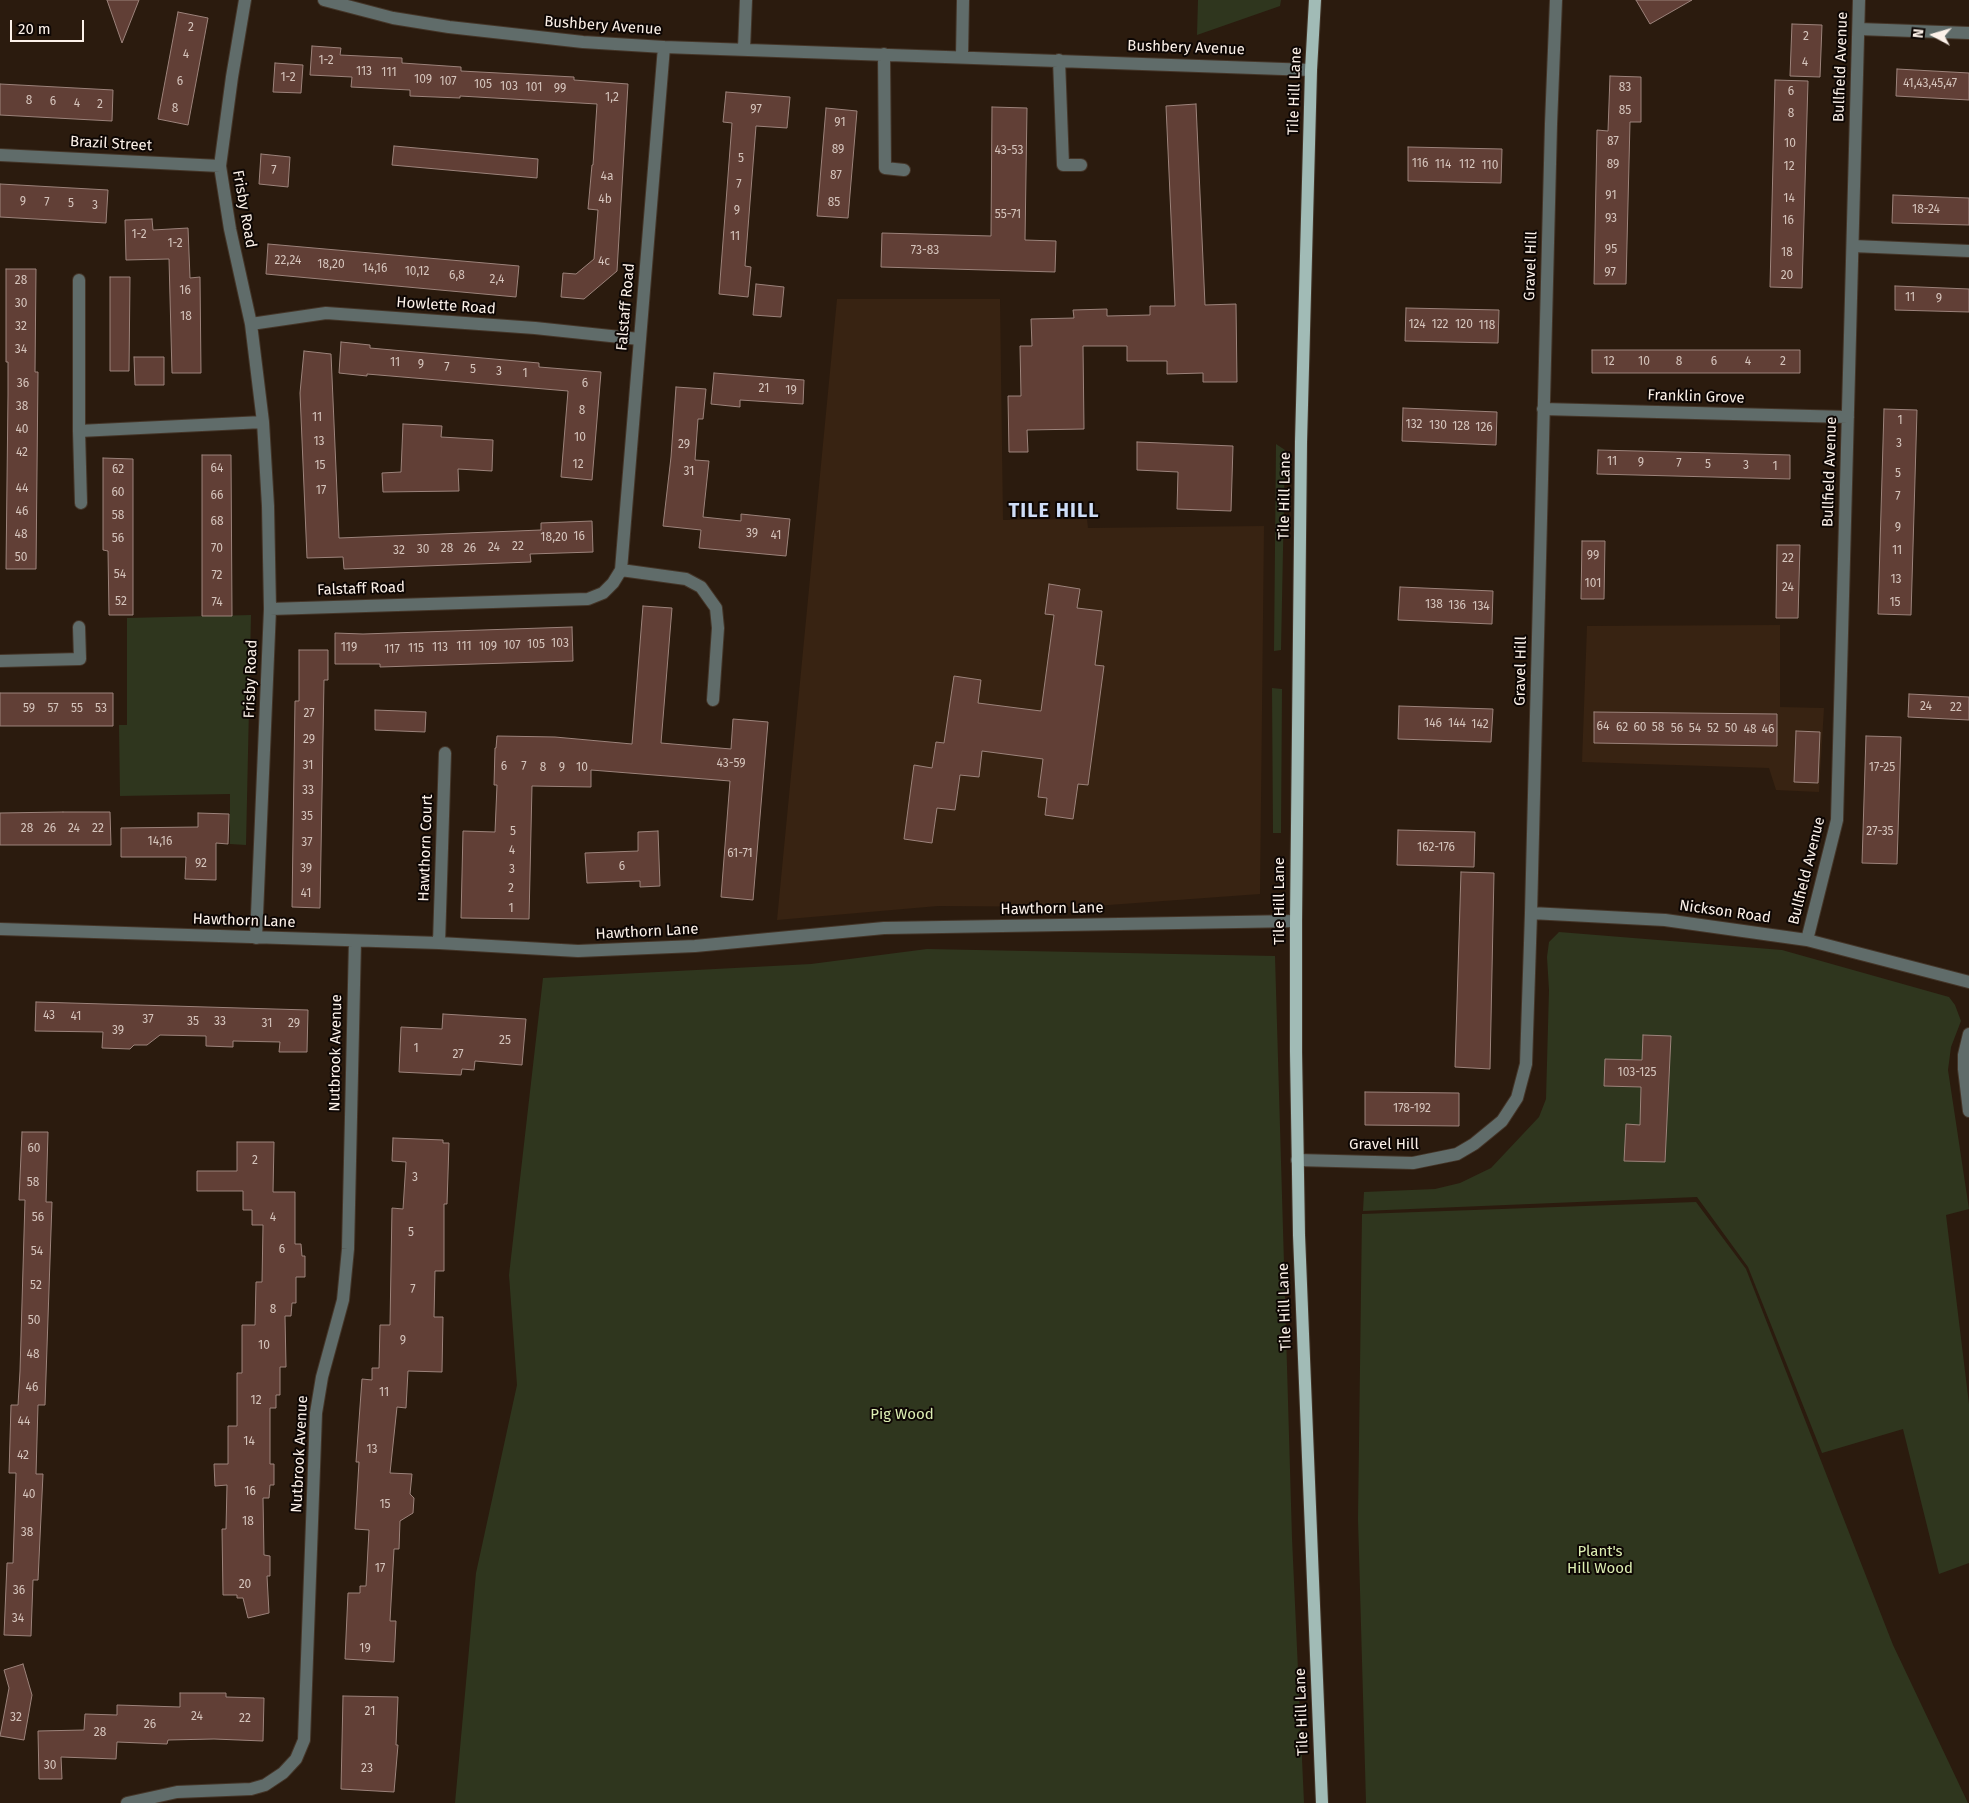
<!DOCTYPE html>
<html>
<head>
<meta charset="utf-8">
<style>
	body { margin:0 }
	#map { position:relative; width:1969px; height:1803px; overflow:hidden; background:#2b1b0e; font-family:"Fira Sans",sans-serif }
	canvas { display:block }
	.north { position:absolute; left:1909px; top:10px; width:50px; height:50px; -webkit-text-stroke:4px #0e0704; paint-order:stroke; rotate:276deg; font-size:14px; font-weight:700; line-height:20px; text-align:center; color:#fcf1e9 }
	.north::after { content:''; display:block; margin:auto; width:18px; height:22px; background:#fcf1e9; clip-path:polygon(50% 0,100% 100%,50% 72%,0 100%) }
	.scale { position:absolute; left:10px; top:20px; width:74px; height:22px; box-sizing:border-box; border:2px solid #fcf1e9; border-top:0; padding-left:6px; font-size:15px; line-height:18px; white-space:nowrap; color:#fcf1e9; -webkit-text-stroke:4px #0e0704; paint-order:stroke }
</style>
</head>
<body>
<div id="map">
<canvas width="1969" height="1803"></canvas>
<div class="north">N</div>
<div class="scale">20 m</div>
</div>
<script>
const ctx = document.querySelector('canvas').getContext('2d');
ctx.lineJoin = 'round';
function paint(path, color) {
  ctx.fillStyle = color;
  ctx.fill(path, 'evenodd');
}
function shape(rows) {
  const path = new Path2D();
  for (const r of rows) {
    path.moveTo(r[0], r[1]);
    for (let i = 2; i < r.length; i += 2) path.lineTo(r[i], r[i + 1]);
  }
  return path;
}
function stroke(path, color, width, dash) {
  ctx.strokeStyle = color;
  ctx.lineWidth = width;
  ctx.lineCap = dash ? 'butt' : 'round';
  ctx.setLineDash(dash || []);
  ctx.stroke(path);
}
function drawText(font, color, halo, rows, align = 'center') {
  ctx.font = font + ' "Fira Sans",sans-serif';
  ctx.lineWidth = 4;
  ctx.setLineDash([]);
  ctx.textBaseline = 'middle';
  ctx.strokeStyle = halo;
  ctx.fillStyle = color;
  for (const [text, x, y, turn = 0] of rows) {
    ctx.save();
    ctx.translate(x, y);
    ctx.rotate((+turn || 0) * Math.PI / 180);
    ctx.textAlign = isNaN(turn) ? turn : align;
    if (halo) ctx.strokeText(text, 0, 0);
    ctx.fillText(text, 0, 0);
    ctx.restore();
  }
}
const built = shape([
	[837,299,1000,299,1003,520,1087,519,1088,528,1264,526,1260,894,1081,907,938,906,777,920],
	[1780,625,1780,707,1824,708,1819,792,1776,790,1769,768,1582,762,1587,626]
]);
const green = shape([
	[1198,0,1281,0,1280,6,1197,35],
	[1276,444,1285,450,1281,650,1274,651],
	[251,615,246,845,230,844,230,794,120,796,119,725,127,725,127,618],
	[1272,688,1282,689,1281,833,1273,833],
	[1559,932,1782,950,1949,997,1955,1005,1961,1021,1951,1047,1948,1070,1969,1209,1946,1215,1969,1404,1969,1563,1939,1574,1903,1429,1822,1453,1748,1267,1697,1197,1363,1211,1364,1192,1435,1189,1460,1183,1491,1168,1539,1117,1546,1099,1549,990,1547,957,1549,942],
	[927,949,1275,956,1292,1538,1304,1803,455,1803,476,1573,517,1385,509,1275,543,978,811,964],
	[1696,1202,1746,1269,1893,1645,1968,1803,1366,1803,1358,1519,1362,1214]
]);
const building = shape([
	[107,0,139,0,122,43,107,0],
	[1636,0,1692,0,1650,24,1636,0],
	[178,12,208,18,188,125,158,119,178,12],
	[1792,24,1822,25,1820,77,1790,76,1792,24],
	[312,46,341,48,340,55,402,58,402,63,461,67,461,71,574,77,574,80,628,84,617,271,584,299,561,297,563,273,576,274,594,259,598,210,588,209,592,165,593,165,597,104,460,96,460,98,410,96,410,90,351,87,352,77,310,75,312,46],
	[275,63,303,65,301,93,273,92,275,63],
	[1897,69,1969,73,1969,100,1896,96,1897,69],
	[1610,76,1641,77,1641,122,1630,122,1626,284,1594,284,1597,130,1608,131,1610,76],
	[1775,80,1808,81,1802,288,1770,287,1775,80],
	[0,84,113,90,112,121,0,115,0,84],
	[726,92,790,97,787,128,756,126,745,266,751,267,748,297,719,294,732,123,723,122,726,92],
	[1196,104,1205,305,1236,304,1237,382,1203,382,1203,373,1167,374,1167,361,1127,361,1127,346,1083,346,1084,429,1027,430,1028,452,1009,452,1008,396,1021,396,1020,346,1032,346,1031,319,1074,318,1073,310,1107,309,1107,316,1150,315,1150,306,1175,306,1166,106,1196,104],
	[992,107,1027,108,1025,240,1056,241,1055,272,881,267,882,233,991,236,992,107],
	[826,108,857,111,848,218,817,216,826,108],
	[394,146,538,159,537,178,392,165,394,146],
	[1408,147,1502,149,1501,183,1408,181,1408,147],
	[261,154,290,157,288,187,259,184,261,154],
	[0,184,108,190,106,223,0,217,0,184],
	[1893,195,1969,198,1969,225,1892,223,1893,195],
	[152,219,153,230,188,228,190,278,200,277,201,373,172,373,169,259,126,260,125,220,152,219],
	[268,244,519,266,516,297,266,274,268,244],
	[6,269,36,269,35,372,38,372,36,569,6,569,8,395,8,362,6,362,6,269],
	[110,277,130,277,129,371,110,371,110,277],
	[756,284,784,287,781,317,753,315,756,284],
	[1895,286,1969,289,1969,312,1895,310,1895,286],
	[1406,308,1499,310,1498,343,1405,341,1406,308],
	[341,342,370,345,370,348,539,363,539,367,601,372,592,480,561,477,568,391,367,374,367,376,339,373,341,342],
	[1592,350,1800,350,1800,373,1592,373,1592,350],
	[304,351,331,354,339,538,541,530,541,523,592,521,593,552,530,554,531,562,344,569,343,557,307,558,300,393,304,351],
	[134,357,164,357,164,385,135,385,134,357],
	[714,373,804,380,803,404,740,400,740,407,711,404,714,373],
	[676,387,706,389,703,419,698,419,695,460,709,461,703,517,741,521,741,514,790,519,786,556,699,548,701,530,663,526,671,457,676,387],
	[1403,408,1497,412,1496,445,1402,441,1403,408],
	[1884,409,1917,410,1911,615,1878,614,1884,409],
	[403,424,442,426,441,437,493,440,492,471,458,469,459,491,383,492,382,473,401,472,403,424],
	[1137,442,1233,446,1231,511,1177,509,1178,472,1137,470,1137,442],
	[1598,450,1790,455,1790,479,1597,474,1598,450],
	[202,455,231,455,232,616,202,616,202,455],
	[103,458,133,459,133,615,109,615,108,551,103,550,103,458],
	[1582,541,1605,541,1604,599,1581,599,1582,541],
	[1777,545,1800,545,1798,618,1776,618,1777,545],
	[1049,584,1080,589,1077,608,1102,611,1095,665,1104,666,1088,785,1078,784,1073,819,1045,815,1047,798,1038,797,1043,759,982,751,979,777,960,775,955,810,937,808,932,843,904,839,914,765,932,768,936,742,944,743,954,676,981,680,978,703,1041,711,1054,615,1045,614,1049,584],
	[1400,587,1493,591,1492,624,1398,620,1400,587],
	[643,606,672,608,661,743,731,749,733,719,768,722,753,900,721,897,730,781,591,770,591,787,532,786,529,919,461,918,463,831,495,832,497,785,494,785,495,748,496,748,497,736,555,737,632,744,643,606],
	[572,627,573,661,380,667,380,664,335,664,335,633,363,634,572,627],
	[299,650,328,650,328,680,324,680,320,908,292,907,295,701,299,701,299,650],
	[0,693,113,693,113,726,0,726,0,693],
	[1909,694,1969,697,1969,720,1908,717,1909,694],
	[1399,706,1493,709,1491,742,1398,739,1399,706],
	[375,710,426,712,425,732,375,730,375,710],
	[1594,712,1777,714,1777,746,1594,743,1594,712],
	[1796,731,1820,732,1818,783,1794,782,1796,731],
	[1866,736,1901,737,1897,864,1862,863,1866,736],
	[63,812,110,812,111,845,0,845,0,813,63,812],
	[198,813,229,814,228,844,216,843,216,880,185,879,186,857,121,857,121,828,198,827,198,813],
	[1398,830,1475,832,1474,867,1397,865,1398,830],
	[658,831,660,886,640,887,640,881,587,883,585,853,638,851,638,832,658,831],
	[1461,872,1494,873,1490,1069,1455,1067,1461,872],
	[36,1002,308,1010,307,1052,279,1052,280,1042,233,1041,233,1047,206,1046,206,1036,160,1035,147,1045,134,1045,130,1049,102,1048,103,1032,35,1031,36,1002],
	[443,1014,526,1019,522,1065,475,1061,474,1070,462,1069,461,1075,399,1072,401,1027,442,1029,443,1014],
	[1643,1035,1671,1036,1665,1162,1624,1161,1626,1124,1640,1125,1641,1087,1604,1086,1605,1059,1642,1060,1643,1035],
	[1365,1092,1459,1093,1459,1126,1365,1125,1365,1092],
	[22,1132,48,1132,46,1202,52,1202,45,1405,38,1405,37,1439,36,1474,43,1474,38,1580,33,1580,31,1636,4,1635,7,1563,13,1563,16,1473,9,1473,11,1405,18,1405,20,1371,25,1200,19,1200,22,1132],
	[393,1138,443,1140,443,1143,449,1143,447,1204,444,1204,444,1271,435,1271,434,1317,443,1317,442,1372,408,1371,406,1408,397,1407,390,1473,412,1474,410,1494,414,1498,413,1513,400,1521,399,1549,394,1549,390,1621,396,1621,394,1662,345,1659,348,1593,360,1593,360,1586,366,1586,369,1530,355,1529,359,1462,356,1462,362,1379,372,1380,372,1368,379,1368,380,1325,390,1325,392,1208,403,1209,406,1162,392,1161,393,1138],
	[237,1142,274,1142,273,1192,295,1192,295,1244,301,1244,302,1256,305,1256,305,1277,296,1277,296,1303,292,1303,291,1316,285,1316,286,1367,280,1367,280,1395,276,1395,276,1408,270,1408,270,1464,274,1464,274,1485,270,1485,269,1498,263,1498,264,1555,270,1556,270,1576,267,1576,269,1613,248,1618,243,1598,237,1598,237,1595,223,1595,222,1529,226,1529,227,1485,215,1486,214,1464,228,1464,228,1426,237,1426,237,1373,242,1373,242,1325,255,1325,256,1282,262,1282,263,1225,252,1225,252,1210,243,1210,243,1191,197,1191,197,1171,237,1171,237,1142],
	[23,1664,32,1695,24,1740,0,1736,9,1688,4,1670,23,1664],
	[180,1693,226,1693,226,1697,264,1698,263,1741,214,1739,168,1740,167,1744,117,1742,116,1759,61,1757,62,1779,39,1779,38,1731,84,1730,85,1714,117,1715,117,1705,180,1707,180,1693],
	[343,1696,398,1697,396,1745,398,1745,394,1792,341,1789,343,1696]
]);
const minor = shape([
	[245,0,232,77,220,166,230,229,251,324,263,422,268,506,270,609,256,938],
	[324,0,393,18,449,27,583,42,664,47,1311,70],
	[1859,29,1969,33],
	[744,49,746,0],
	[884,54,885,168,904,170],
	[962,57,963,0],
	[1059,60,1063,165,1081,165],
	[0,155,220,166],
	[1853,246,1969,251],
	[79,280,79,431,263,422],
	[251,324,326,313,535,328,639,339],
	[1543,409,1848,417],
	[79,431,81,503],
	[621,570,686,579,701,587,716,608,718,628,713,700],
	[270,609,588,599,603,593,613,583,621,570,664,47],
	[0,661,80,659,79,627],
	[1531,913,1665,920,1807,940,1969,982],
	[0,929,439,943,578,951,695,946,884,928,1296,921],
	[1807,940,1837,820,1859,0],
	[439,943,445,753],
	[1969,1034,1964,1055,1964,1069,1969,1111],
	[1297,1160,1413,1163,1457,1154,1474,1144,1502,1121,1517,1098,1526,1064,1531,913,1551,124,1556,0],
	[127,1803,177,1792,251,1789,265,1785,283,1773,296,1759,304,1740,316,1413,322,1377,343,1300,348,1249,355,941]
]);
const major = shape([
	[1315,0,1311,70,1301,442,1296,921,1296,1052,1299,1235,1322,1803]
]);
const numberNames = [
	["2",191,28],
	["2",1806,37],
	["4",186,55],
	["1-2",326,61],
	["4",1805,63],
	["113",364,72],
	["111",389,73],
	["1-2",288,78],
	["109",423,80],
	["6",180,82],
	["107",448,82],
	["41,43,45,47",1930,84],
	["105",483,85],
	["103",509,87],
	["101",534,88],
	["83",1625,88],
	["99",560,89],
	["6",1791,92],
	["1,2",612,98],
	["8",29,101],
	["6",53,102],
	["4",77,104],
	["2",100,105],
	["8",175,109],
	["97",756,110],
	["85",1625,111],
	["8",1791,114],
	["91",840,123],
	["87",1613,142],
	["10",1790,144],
	["89",838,150],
	["43-53",1009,151],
	["5",741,159],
	["116",1420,164],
	["114",1443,165],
	["112",1467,165],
	["89",1613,165],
	["110",1490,166],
	["12",1789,167],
	["7",274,171],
	["87",836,176],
	["4a",607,177],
	["7",739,185],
	["91",1611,196],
	["14",1789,199],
	["4b",605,200],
	["9",23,202],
	["7",47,203],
	["85",834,203],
	["5",71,204],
	["3",95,206],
	["18-24",1926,210],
	["9",737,211],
	["55-71",1008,215],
	["93",1611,219],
	["16",1788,221],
	["1-2",139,235],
	["11",735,237],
	["1-2",175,244],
	["95",1611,250],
	["73-83",925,251],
	["18",1787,253],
	["22,24",288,261],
	["4c",604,262],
	["18,20",331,265],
	["14,16",375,269],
	["10,12",417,272],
	["97",1610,273],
	["6,8",457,276],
	["20",1787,276],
	["2,4",497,280],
	["28",21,281],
	["16",185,291],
	["11",1910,298],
	["9",1939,299],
	["30",21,304],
	["18",186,317],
	["124",1417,325],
	["122",1440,325],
	["120",1464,325],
	["118",1487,326],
	["32",21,327],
	["34",21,350],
	["12",1609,362],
	["10",1644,362],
	["8",1679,362],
	["6",1714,362],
	["4",1748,362],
	["2",1783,362],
	["11",395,363],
	["9",421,365],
	["7",447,368],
	["5",473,370],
	["3",499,372],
	["1",525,374],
	["36",23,384],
	["6",585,384],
	["21",764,389],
	["19",791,391],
	["38",22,407],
	["8",582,411],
	["11",317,418],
	["1",1900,421],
	["132",1414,425],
	["130",1438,426],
	["128",1461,427],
	["126",1484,428],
	["40",22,430],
	["10",580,438],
	["13",319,442],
	["3",1899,444],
	["29",684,445],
	["42",22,453],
	["11",1612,462],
	["9",1641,463],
	["7",1679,464],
	["12",578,465],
	["5",1708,465],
	["15",320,466],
	["3",1746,466],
	["1",1775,467],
	["64",217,469],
	["62",118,470],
	["31",689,472],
	["5",1898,474],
	["44",22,489],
	["17",321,491],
	["60",118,493],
	["66",217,496],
	["7",1898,497],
	["46",22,512],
	["58",118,516],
	["68",217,522],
	["9",1898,528],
	["39",752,534],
	["48",21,535],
	["41",776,536],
	["16",579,537],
	["18,20",554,538],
	["56",118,539],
	["22",518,547],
	["24",494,548],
	["70",217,549],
	["28",447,549],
	["26",470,549],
	["30",423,550],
	["32",399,551],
	["11",1897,551],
	["99",1593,556],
	["50",21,558],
	["22",1788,559],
	["54",120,575],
	["72",217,576],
	["13",1896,580],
	["101",1593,584],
	["24",1788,588],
	["52",121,602],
	["74",217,603],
	["15",1895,603],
	["138",1434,605],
	["136",1457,606],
	["134",1481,607],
	["103",560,644],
	["105",536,645],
	["107",512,646],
	["111",464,647],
	["109",488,647],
	["119",349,648],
	["113",440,648],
	["115",416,649],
	["117",392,650],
	["24",1926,707],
	["22",1956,708],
	["59",29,709],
	["57",53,709],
	["55",77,709],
	["53",101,709],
	["27",309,714],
	["146",1433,724],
	["144",1457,724],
	["142",1480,725],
	["64",1603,727],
	["62",1622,728],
	["60",1640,728],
	["58",1658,728],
	["56",1677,729],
	["54",1695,729],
	["52",1713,729],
	["50",1731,729],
	["48",1750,730],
	["46",1768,730],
	["29",309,740],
	["43-59",731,764],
	["31",308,766],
	["6",504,767],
	["7",524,767],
	["8",543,768],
	["9",562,768],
	["10",582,768],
	["17-25",1882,768],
	["33",308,791],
	["35",307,817],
	["28",27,829],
	["26",50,829],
	["24",74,829],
	["22",98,829],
	["5",513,832],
	["27-35",1880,832],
	["14,16",160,842],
	["37",307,843],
	["162-176",1436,848],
	["4",512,851],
	["61-71",740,854],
	["92",201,864],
	["6",622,867],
	["39",306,869],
	["3",512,870],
	["2",511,889],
	["41",306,894],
	["1",511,909],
	["43",49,1016],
	["41",76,1017],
	["37",148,1020],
	["35",193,1022],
	["33",220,1022],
	["31",267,1024],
	["29",294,1024],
	["39",118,1031],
	["25",505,1041],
	["1",416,1049],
	["27",458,1055],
	["103-125",1637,1073],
	["178-192",1412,1109],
	["60",34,1149],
	["2",255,1161],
	["3",415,1178],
	["58",33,1183],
	["56",38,1218],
	["4",273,1218],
	["5",411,1233],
	["6",282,1250],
	["54",37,1252],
	["52",36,1286],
	["7",413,1290],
	["8",273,1310],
	["50",34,1321],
	["9",403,1341],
	["10",264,1346],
	["48",33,1355],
	["46",32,1388],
	["11",384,1393],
	["12",256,1401],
	["44",24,1422],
	["14",249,1442],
	["13",372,1450],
	["42",23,1456],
	["16",250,1492],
	["40",29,1495],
	["15",385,1505],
	["18",248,1522],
	["38",27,1533],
	["17",380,1569],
	["20",245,1585],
	["36",19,1591],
	["34",18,1619],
	["19",365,1649],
	["21",370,1712],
	["24",197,1717],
	["32",16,1718],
	["22",245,1719],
	["26",150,1725],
	["28",100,1733],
	["30",50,1766],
	["23",367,1769]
];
const streetNames = [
	["Bushbery Avenue",603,26,4],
	["Bushbery Avenue",1186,48,2],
	["Bullfield Avenue",1841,67,-88],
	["Tile Hill Lane",1295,91,-88],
	["Brazil Street",111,144,3],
	["Frisby Road",244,209,80],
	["Gravel Hill",1531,266,-88],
	["Howlette Road",446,306,4],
	["Falstaff Road",626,307,-85],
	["Franklin Grove",1696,397,2],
	["Bullfield Avenue",1830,472,-88],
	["Tile Hill Lane",1285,496,-89],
	["Falstaff Road",361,589,-2],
	["Gravel Hill",1521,671,-89],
	["Frisby Road",251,679,-88],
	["Hawthorn Court",426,848,-88],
	["Bullfield Avenue",1807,871,-76],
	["Tile Hill Lane",1280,901,-90],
	["Hawthorn Lane",1052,909,-1],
	["Nickson Road",1725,912,8],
	["Hawthorn Lane",244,921,2],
	["Hawthorn Lane",647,932,-3],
	["Nutbrook Avenue",336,1053,-89],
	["Gravel Hill",1384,1145],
	["Tile Hill Lane",1285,1307,-92],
	["Nutbrook Avenue",300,1454,-87],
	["Tile Hill Lane",1302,1712,-92]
];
const parkNames = [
	["Pig Wood",902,1415],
	["Plant's",1600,1552],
	["Hill Wood",1600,1569]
];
const districtNames = [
	["TILE HILL",1054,511]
];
paint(built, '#382312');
paint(green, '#2f361e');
paint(building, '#613f36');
stroke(building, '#9c837b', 1);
stroke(minor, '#443528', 14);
stroke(major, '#443528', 14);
stroke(minor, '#606c6a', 12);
stroke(major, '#a1bbb6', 12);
drawText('12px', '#d5c4bc', null, numberNames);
drawText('15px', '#fcf1e9', '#0e0704', streetNames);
drawText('15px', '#dceeb2', '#0e0704', parkNames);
ctx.letterSpacing = '1px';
drawText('bold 20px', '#cfdef8', '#0e0704', districtNames);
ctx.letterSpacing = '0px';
</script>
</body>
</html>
